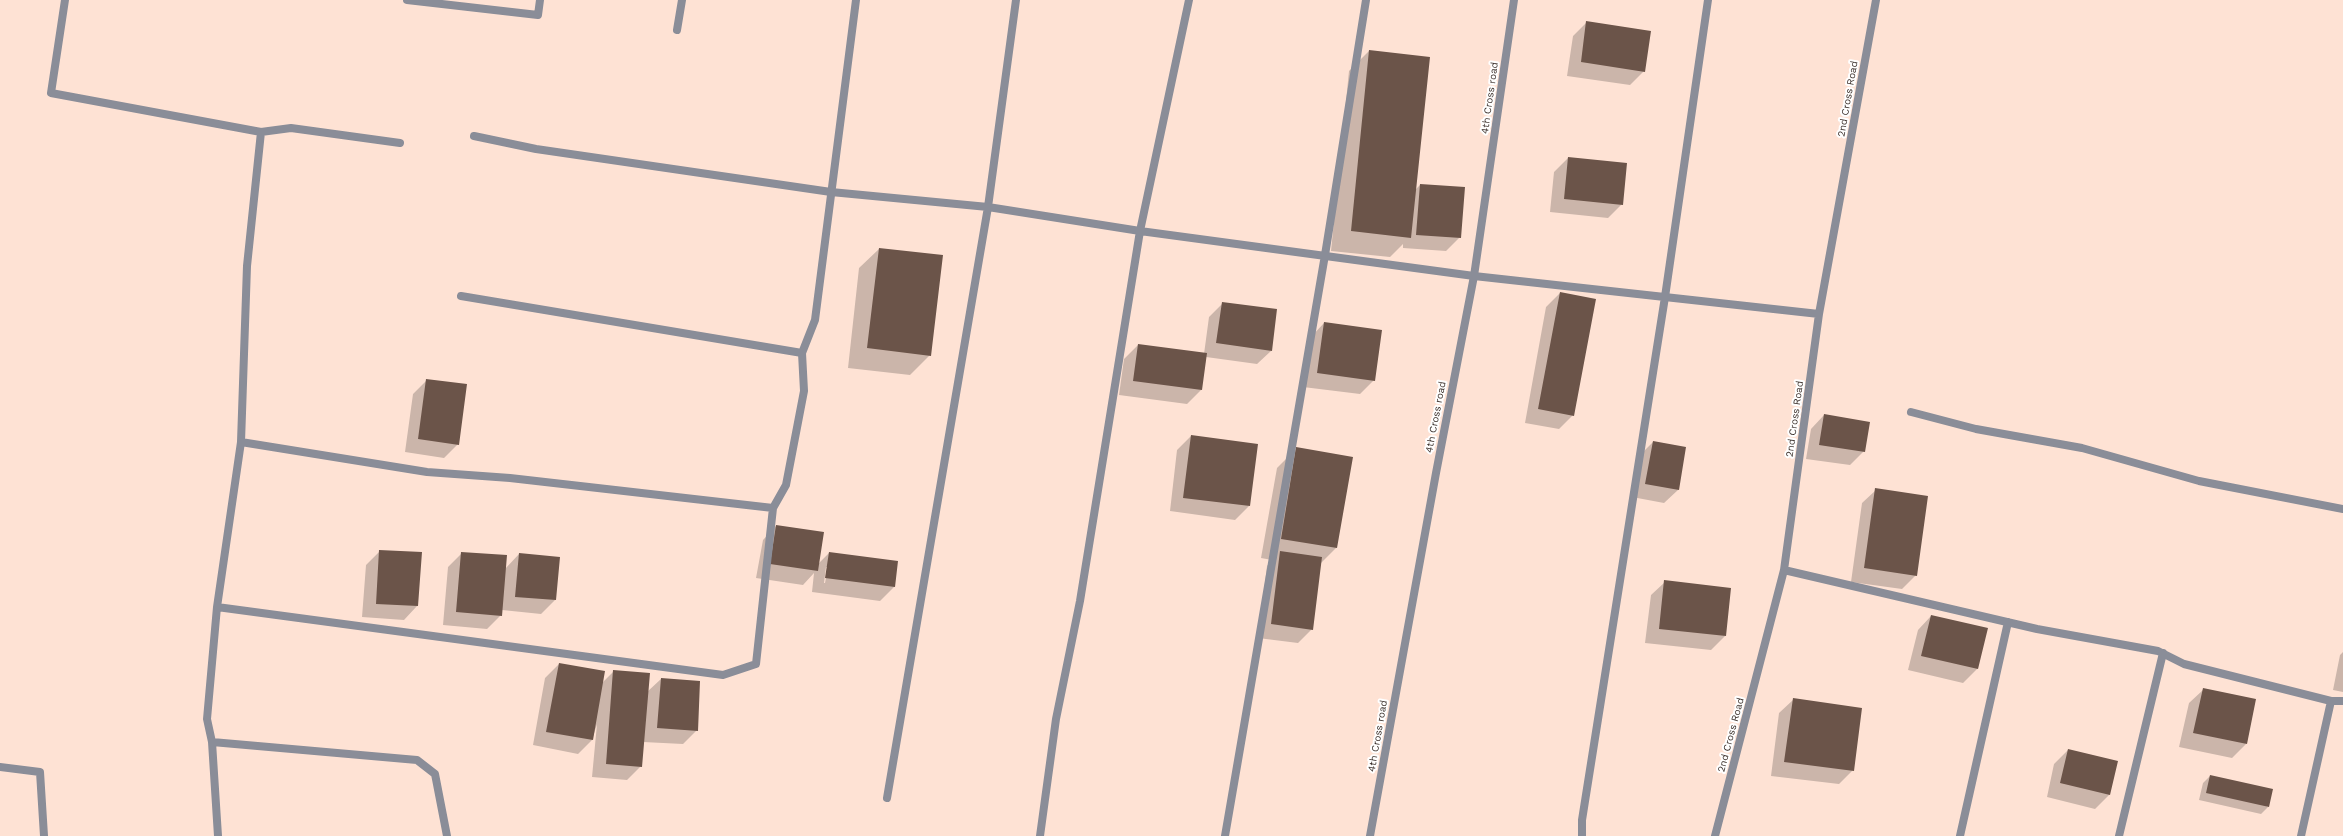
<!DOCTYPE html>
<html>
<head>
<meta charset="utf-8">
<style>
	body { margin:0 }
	canvas { display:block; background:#fee2d4 }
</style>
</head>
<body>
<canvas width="2343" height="836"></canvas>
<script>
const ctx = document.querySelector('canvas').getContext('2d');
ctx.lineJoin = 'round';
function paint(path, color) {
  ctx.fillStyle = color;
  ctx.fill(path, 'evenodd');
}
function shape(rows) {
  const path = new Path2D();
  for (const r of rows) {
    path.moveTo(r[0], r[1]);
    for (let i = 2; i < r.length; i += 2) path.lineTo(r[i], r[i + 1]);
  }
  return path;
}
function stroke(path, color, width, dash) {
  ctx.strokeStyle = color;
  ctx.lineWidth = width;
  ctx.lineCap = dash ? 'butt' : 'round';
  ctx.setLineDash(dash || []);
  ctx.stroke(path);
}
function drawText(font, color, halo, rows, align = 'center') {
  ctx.font = font + ' "Work Sans",sans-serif';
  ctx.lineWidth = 4;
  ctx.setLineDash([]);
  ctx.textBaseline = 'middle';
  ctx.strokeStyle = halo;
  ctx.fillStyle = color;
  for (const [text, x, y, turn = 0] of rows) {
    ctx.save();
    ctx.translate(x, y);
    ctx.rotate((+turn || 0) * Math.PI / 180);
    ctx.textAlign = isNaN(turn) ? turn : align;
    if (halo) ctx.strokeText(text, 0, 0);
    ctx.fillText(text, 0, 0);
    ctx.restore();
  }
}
const shadow = shape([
	[1587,22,1644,71,1630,85,1567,76,1573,36],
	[1369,51,1415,190,1420,185,1460,237,1446,251,1403,248,1403,244,1390,257,1331,251,1349,71],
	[1568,158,1622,204,1608,218,1550,212,1554,172],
	[879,249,930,355,910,375,848,368,859,268],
	[1560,293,1573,415,1559,429,1525,423,1546,307],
	[1223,303,1271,351,1257,364,1206,357,1201,390,1187,404,1119,395,1124,359,1138,345,1204,354,1209,317],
	[1324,323,1374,380,1360,394,1303,387,1311,337],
	[427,380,458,444,444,458,405,452,413,394],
	[1824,415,1864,451,1850,465,1806,459,1811,429],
	[1191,436,1249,506,1235,520,1170,511,1177,450],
	[1653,442,1678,490,1664,503,1632,497,1639,456],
	[1297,448,1336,548,1320,564,1312,629,1298,643,1258,638,1267,566,1272,560,1261,558,1277,468],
	[1876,490,1916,575,1902,589,1851,582,1862,503],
	[776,526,818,564,829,553,897,562,894,587,880,601,812,592,814,573,803,585,756,578,763,540],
	[826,567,828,567,825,583,824,583],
	[380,551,421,553,417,606,404,620,362,617,366,565],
	[462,553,505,569,519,554,559,558,555,600,541,614,502,610,501,615,487,629,443,625,448,567],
	[1665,582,1725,636,1711,650,1645,643,1651,595],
	[1931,616,1986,629,1977,669,1963,683,1908,670,1918,630],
	[2343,652,2343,692,2333,690,2340,655],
	[559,664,603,682,614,671,647,692,661,679,697,730,683,744,643,742,641,766,627,780,592,777,597,724,592,740,578,754,533,745,545,678],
	[2203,690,2246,744,2232,758,2179,747,2189,703],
	[1793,700,1853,770,1839,784,1771,776,1779,713],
	[2068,750,2117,762,2109,795,2095,809,2047,797,2054,764],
	[2210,776,2268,807,2261,814,2199,800,2203,783]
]);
const building = shape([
	[1586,21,1651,31,1645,72,1581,62],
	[1369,50,1430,57,1411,238,1351,231],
	[1568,157,1627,163,1623,205,1564,199],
	[1420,184,1465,187,1461,238,1416,235],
	[879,248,943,255,931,356,867,348],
	[1560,292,1596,299,1574,416,1538,409],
	[1222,302,1277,309,1272,351,1216,343],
	[1324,322,1382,330,1375,381,1317,373],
	[1138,344,1207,353,1202,390,1133,381],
	[426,379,467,384,459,445,418,439],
	[1824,414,1870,422,1865,452,1819,445],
	[1191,435,1258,444,1250,506,1183,498],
	[1653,441,1686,447,1679,490,1645,484],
	[1296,447,1353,457,1337,548,1281,539],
	[1875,488,1928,496,1917,576,1864,568],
	[776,525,824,532,818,571,770,564],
	[379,550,422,552,418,606,376,604],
	[1280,551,1322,557,1313,630,1271,624],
	[461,552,507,555,502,616,456,612],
	[829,552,898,561,895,587,825,578],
	[519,553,560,557,556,600,515,597],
	[1664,580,1731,588,1726,636,1659,629],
	[1931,615,1988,628,1978,669,1921,656],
	[559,663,605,671,593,740,546,732],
	[613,670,650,673,642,767,606,764],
	[661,678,700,681,698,731,657,728],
	[2203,688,2256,699,2247,744,2193,733],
	[1793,698,1862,708,1854,771,1784,762],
	[2068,749,2118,761,2110,795,2060,783],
	[2210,775,2273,789,2269,807,2206,793]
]);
const minor = shape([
	[65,0,51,93,261,132,247,266,241,442,217,607,207,719,212,742,218,836],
	[407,0,538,15,540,0],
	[677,30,682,0],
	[261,132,291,128,400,143],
	[474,136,536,149,831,192,988,207,1140,231,1474,276,1819,314],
	[461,296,802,353],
	[1911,412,1976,429,2082,448,2199,481,2343,509],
	[241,442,427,472,510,478,773,508],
	[1784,570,2037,629,2158,651,2184,664,2331,701,2343,701],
	[217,607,723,675,756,664,773,508,786,485,804,391,802,353,815,320,856,0],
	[212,742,417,760,435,774,447,836],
	[0,767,40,772,44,836],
	[887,798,988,207,1016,0],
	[1040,836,1056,719,1080,601,1140,231,1189,0],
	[1225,836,1325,255,1366,0],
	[1370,836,1436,473,1474,276,1514,0],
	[1582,836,1582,820,1665,297,1708,0],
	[1715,836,1784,570,1819,314,1876,0],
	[1960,836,2008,622],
	[2119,836,2163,653],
	[2301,836,2331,701]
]);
const streetNames = [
	["4th Cross road",1490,98,-82],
	["2nd Cross Road",1848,99,-80],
	["4th Cross road",1436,417,-79],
	["2nd Cross Road",1795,419,-82],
	["2nd Cross Road",1731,735,-75],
	["4th Cross road",1378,736,-80]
];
paint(shadow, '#0003');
paint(building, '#6b5449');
stroke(minor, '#8a8d98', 8);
drawText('10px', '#3a2f2a', '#fff', streetNames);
</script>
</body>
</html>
